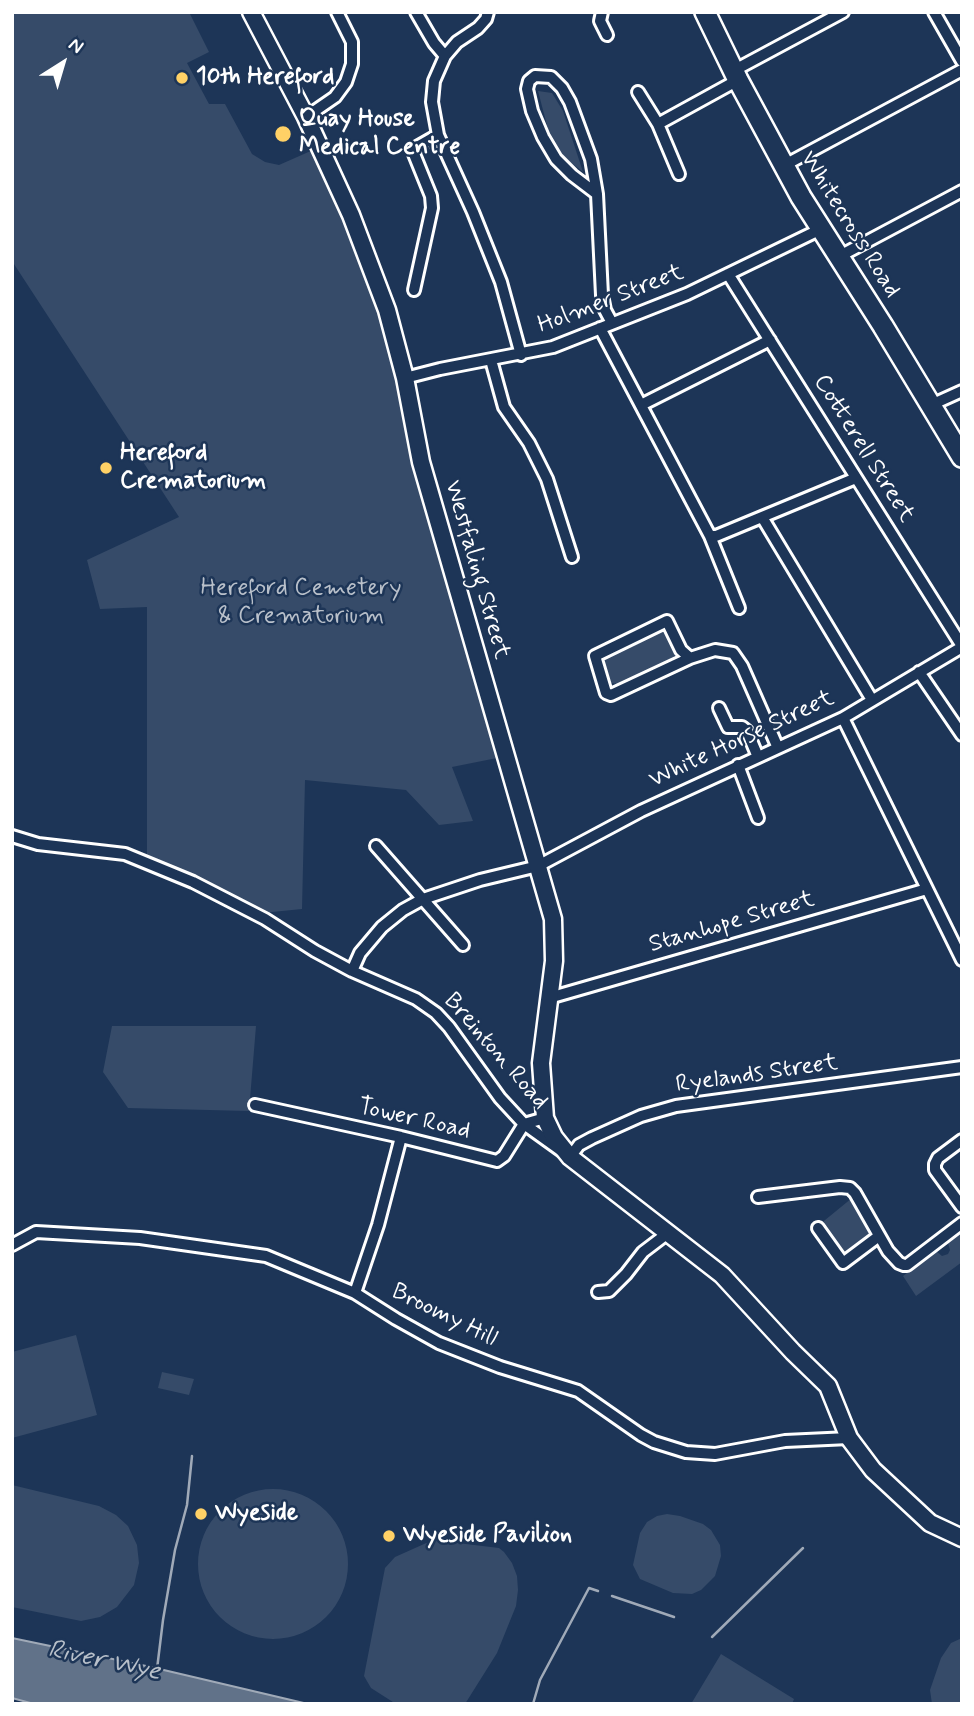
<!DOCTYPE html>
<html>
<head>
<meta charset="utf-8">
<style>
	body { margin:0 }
	#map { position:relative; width:974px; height:1716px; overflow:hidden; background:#1d3557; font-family:Mynerve,sans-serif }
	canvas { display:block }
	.frame { position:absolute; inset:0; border:14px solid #fff; pointer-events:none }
	.north { position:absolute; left:28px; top:28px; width:70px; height:70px; -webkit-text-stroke:5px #1d3557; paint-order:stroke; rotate:37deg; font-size:19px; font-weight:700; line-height:28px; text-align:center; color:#fff }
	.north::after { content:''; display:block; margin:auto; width:24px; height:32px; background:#fff; clip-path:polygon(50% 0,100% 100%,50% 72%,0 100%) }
</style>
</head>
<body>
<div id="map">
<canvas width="974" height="1716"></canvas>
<div class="frame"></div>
<div class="north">N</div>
</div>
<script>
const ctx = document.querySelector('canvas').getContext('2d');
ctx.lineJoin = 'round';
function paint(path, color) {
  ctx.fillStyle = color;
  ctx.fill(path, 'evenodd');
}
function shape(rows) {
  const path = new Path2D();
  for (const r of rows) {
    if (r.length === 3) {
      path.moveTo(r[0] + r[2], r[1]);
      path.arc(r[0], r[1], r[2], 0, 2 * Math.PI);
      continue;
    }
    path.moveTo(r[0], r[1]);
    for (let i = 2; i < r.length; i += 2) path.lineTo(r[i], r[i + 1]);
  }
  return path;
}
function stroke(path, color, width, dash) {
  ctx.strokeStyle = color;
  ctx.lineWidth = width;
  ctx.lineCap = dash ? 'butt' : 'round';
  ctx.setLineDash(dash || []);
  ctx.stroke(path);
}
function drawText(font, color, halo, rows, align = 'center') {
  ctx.font = font + ' Mynerve,sans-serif';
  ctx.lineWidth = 5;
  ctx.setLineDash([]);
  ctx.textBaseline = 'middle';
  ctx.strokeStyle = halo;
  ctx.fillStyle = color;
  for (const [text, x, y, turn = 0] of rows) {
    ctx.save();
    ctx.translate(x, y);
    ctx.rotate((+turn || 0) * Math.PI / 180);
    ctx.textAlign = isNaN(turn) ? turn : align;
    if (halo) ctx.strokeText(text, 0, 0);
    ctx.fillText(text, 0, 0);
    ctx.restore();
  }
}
const green = shape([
	[12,12,189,12,209,52,187,63,209,104,225,104,252,154,265,162,279,165,313,150,348,227,376,303,395,364,411,455,432,516,502,757,452,767,473,821,439,825,406,790,305,780,302,909,262,913,147,855,147,607,100,609,87,560,179,517,12,261],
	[538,91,552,93,563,111,583,172,564,157,548,129],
	[657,630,671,635,677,646,676,654,671,661,624,685,611,683,602,666,605,656],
	[112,1026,256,1026,249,1111,128,1108,103,1072],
	[852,1198,872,1234,847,1254,842,1253,819,1225],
	[962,1232,962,1262,916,1296,903,1276,936,1251,942,1256,948,1254,950,1250,948,1243],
	[76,1335,97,1415,12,1438,12,1352],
	[162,1372,194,1379,189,1395,158,1388],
	[12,1485,99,1506,116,1515,128,1526,137,1545,139,1563,134,1585,117,1607,100,1617,81,1621,12,1607],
	[273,1564,75],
	[667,1514,680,1516,703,1524,711,1530,720,1545,721,1556,715,1576,701,1590,692,1594,673,1593,640,1579,633,1565,640,1533,647,1522,657,1516],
	[433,1540,499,1548,504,1552,512,1563,517,1576,518,1590,516,1606,497,1653,465,1704,396,1704,371,1688,364,1676,385,1568,395,1557],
	[962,1638,962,1704,932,1704,930,1690,941,1658,951,1643],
	[721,1654,794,1699,792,1704,691,1704]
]);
const water = shape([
	[12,1638,151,1667,308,1704,34,1704,12,1698,12,1638]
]);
const stream = shape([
	[612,1596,674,1617],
	[712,1637,803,1548],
	[157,1669,163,1620,175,1550,187,1505,192,1456],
	[533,1704,540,1680,589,1588,598,1591]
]);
const street = shape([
	[416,12,434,43,445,56],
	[488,12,486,19,478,28,457,42,445,56,434,81,432,102,438,135,473,212,501,282,521,355],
	[602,12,600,21,607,35],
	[934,12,962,61],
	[733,71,843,12],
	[638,92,658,124,738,80],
	[306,117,335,97,346,82,352,64,352,42,337,12],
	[658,124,679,174],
	[783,166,962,70],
	[597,194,572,175,556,159,543,137,532,111,527,89,529,81,535,76,551,77,562,88,570,102,591,159,597,194,602,295,605,310,612,323],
	[838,257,962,191],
	[728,274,962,646],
	[414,290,432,208,431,196,414,154,417,147,438,135],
	[600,328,710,536,739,608],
	[491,360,504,407,529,443,547,479,572,557],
	[405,378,440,369,553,347,687,294,821,229],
	[641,405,770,340],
	[931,405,962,391],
	[762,517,872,700],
	[710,536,716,536,856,478],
	[690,658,681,650,667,621,595,656,606,693,611,695,690,658,715,650,733,653,742,666,778,748],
	[919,672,962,735],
	[719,708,728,727,742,727,747,731,758,757],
	[843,718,962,960],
	[738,765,758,818],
	[12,836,38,844,125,854,193,882,265,919,315,951,352,971,416,999,436,1013,449,1027,500,1098,524,1124,570,1157,579,1145,592,1138,641,1116,676,1106,962,1067],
	[376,846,463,945],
	[352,971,360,953,382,927,403,910,423,899,480,880,538,866,641,811,843,718,962,647],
	[549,998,927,889],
	[255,1105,401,1137,497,1161,504,1156,524,1124,545,1118],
	[962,1140,938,1158,935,1164,935,1170,962,1207],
	[758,1197,840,1187,850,1188,855,1193,888,1251,899,1263,904,1265,907,1265,962,1223],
	[818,1228,843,1263,879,1236],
	[12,1245,36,1232,140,1238,266,1256,355,1293,396,1319,439,1343,500,1367,578,1391,641,1435,654,1442,686,1452,715,1454,785,1441,849,1438],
	[598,1292,609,1291,626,1274,643,1252,668,1233],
	[355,1293,378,1225,401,1137]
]);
const secondary = shape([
	[251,12,306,117,351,215,387,310,405,378,421,462,553,919,554,961,541,1063,545,1118,554,1137,570,1157,722,1275,793,1352,828,1386,849,1438,873,1470,930,1523,962,1538]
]);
const highway = shape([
	[705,12,738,80,801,197,883,326,962,457]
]);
const markers = [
	[182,78,7,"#ffd166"],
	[283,134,9,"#ffd166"],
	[106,468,7,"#ffd166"],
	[201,1514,7,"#ffd166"],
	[389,1536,7,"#ffd166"]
];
const poiNames = [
	["10th Hereford",196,78],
	["Quay House",299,120],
	["Medical Centre",299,148],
	["Hereford",120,454],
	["Crematorium",120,482],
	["Wyeside",215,1514],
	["Wyeside Pavilion",403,1536]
];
const streetNames = [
	["Whitecross Road",849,225,58],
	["Holmer Street",611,300,-21],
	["Cotterell Street",863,449,58],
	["Westfaling Street",476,570,74],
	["White Horse Street",742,740,-25],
	["Stanhope Street",732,923,-16],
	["Breinton Road",495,1052,49],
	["Ryelands Street",757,1075,-8],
	["Tower Road",414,1120,13],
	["Broomy Hill",444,1316,26]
];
const parkNames = [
	["Hereford Cemetery",301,589],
	["& Crematorium",301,617]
];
const waterNames = [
	["River Wye",104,1662,12]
];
paint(green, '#364b69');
paint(water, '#617289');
stroke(water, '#a0aab8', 2);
stroke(stream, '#a0aab8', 2.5);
stroke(street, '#fff', 16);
stroke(secondary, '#fff', 21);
stroke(highway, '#fff', 24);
stroke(street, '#1d3557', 10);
stroke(secondary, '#1d3557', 16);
stroke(highway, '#1d3557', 19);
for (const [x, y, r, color] of markers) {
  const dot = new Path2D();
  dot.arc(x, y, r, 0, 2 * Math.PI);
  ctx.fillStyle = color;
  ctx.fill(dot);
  stroke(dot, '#1d3557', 2.5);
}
drawText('bold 24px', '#fff', '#1d3557', poiNames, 'left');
drawText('24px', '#fff', '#1d3557', streetNames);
drawText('24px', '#b9c0ca', '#1d3557', parkNames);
drawText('italic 26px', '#b8c0ca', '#1d3557', waterNames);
</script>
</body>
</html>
